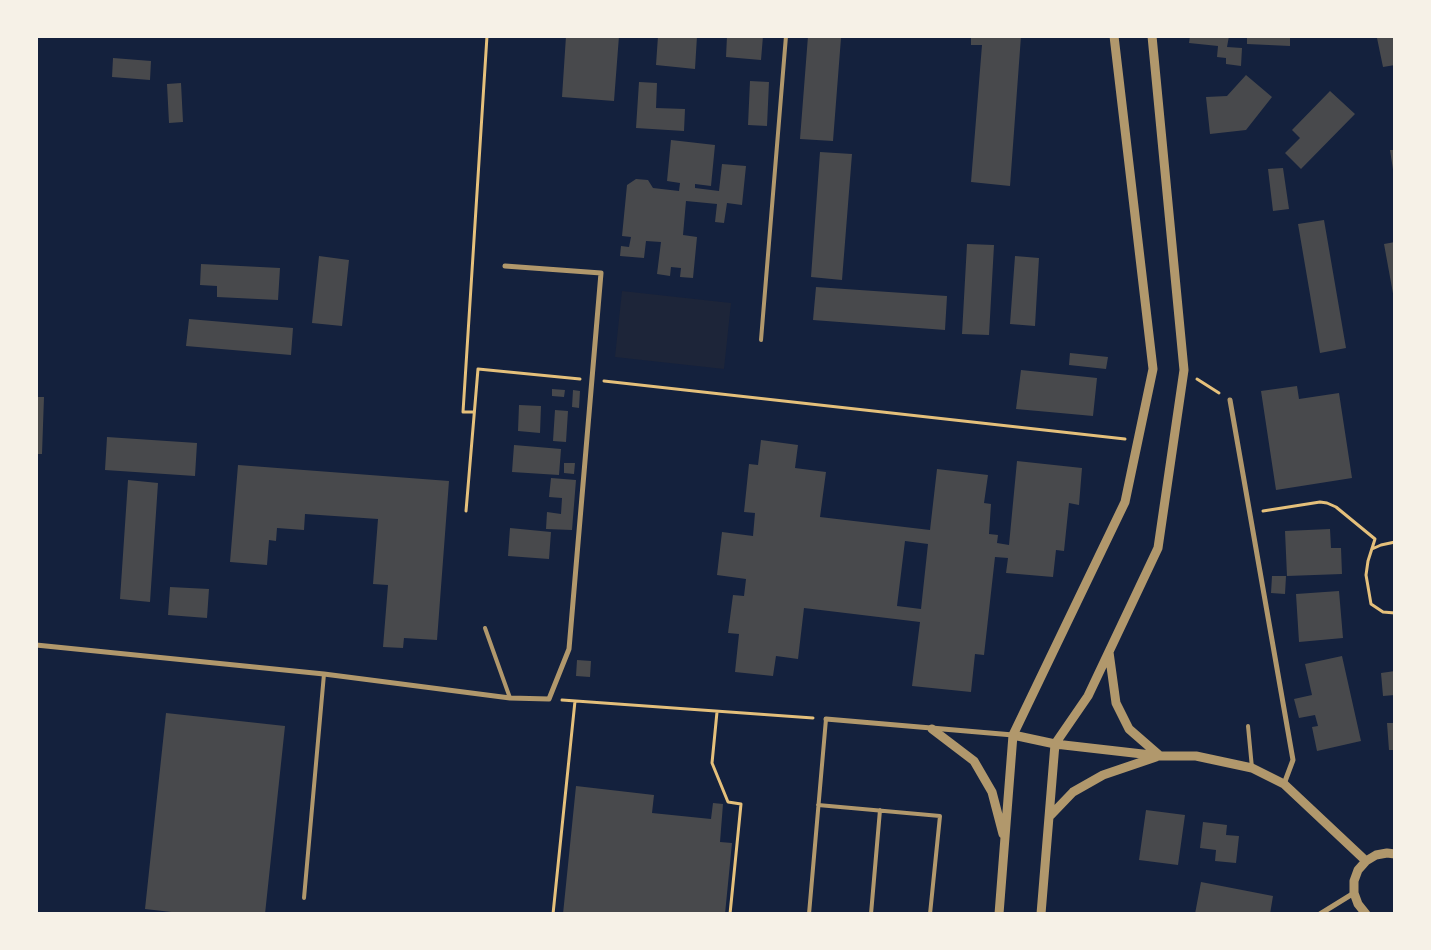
<!DOCTYPE html>
<html>
<head>
<meta charset="utf-8">
<style>
	body { margin:0 }
	#map { position:relative; width:1431px; height:950px; overflow:hidden; background:#14213d; font-family:Barlow,sans-serif }
	canvas { display:block }
	.frame { position:absolute; inset:0; border:38px solid #f6f1e7; pointer-events:none }
</style>
</head>
<body>
<div id="map">
<canvas width="1431" height="950"></canvas>
<div class="frame"></div>
</div>
<script>
const ctx = document.querySelector('canvas').getContext('2d');
ctx.lineJoin = 'round';
function paint(path, color) {
  ctx.fillStyle = color;
  ctx.fill(path, 'evenodd');
}
function shape(rows) {
  const path = new Path2D();
  for (const r of rows) {
    path.moveTo(r[0], r[1]);
    for (let i = 2; i < r.length; i += 2) path.lineTo(r[i], r[i + 1]);
  }
  return path;
}
function stroke(path, color, width, dash) {
  ctx.strokeStyle = color;
  ctx.lineWidth = width;
  ctx.lineCap = dash ? 'butt' : 'round';
  ctx.setLineDash(dash || []);
  ctx.stroke(path);
}
const green = shape([
	[622,291,731,303,724,369,615,357]
]);
const building = shape([
	[566,36,619,36,614,101,562,97],
	[658,36,697,36,695,69,656,65],
	[727,36,763,36,761,60,726,57],
	[808,36,841,38,833,141,800,139],
	[971,36,1021,36,1010,186,971,182,982,45,971,45],
	[1190,36,1229,36,1227,47,1242,48,1241,66,1226,64,1226,58,1217,57,1218,46,1189,43],
	[1247,36,1290,36,1290,46,1247,44],
	[1387,36,1395,36,1395,65,1383,67,1377,38],
	[113,58,151,61,150,80,112,77],
	[1246,75,1272,97,1246,130,1210,134,1206,97,1227,96],
	[750,81,769,82,767,126,748,125],
	[639,82,657,83,656,108,685,109,684,131,636,128],
	[181,83,183,122,169,123,167,84],
	[1330,91,1355,114,1301,169,1285,153,1300,138,1292,130],
	[671,140,715,145,711,186,695,184,695,188,719,191,722,164,746,166,742,205,727,203,724,223,715,222,717,204,686,201,683,235,697,237,693,278,680,277,681,268,671,267,670,276,657,274,661,242,646,241,644,258,620,256,621,246,629,247,631,237,622,236,627,185,636,179,648,180,653,188,679,191,680,183,667,181],
	[1390,150,1395,150,1395,176,1394,176],
	[820,152,852,154,842,280,811,277],
	[1283,168,1289,209,1273,211,1268,169],
	[1324,220,1346,348,1320,353,1298,224],
	[1395,242,1395,299,1394,299,1384,244],
	[967,244,994,245,989,335,962,334],
	[319,256,349,260,342,326,312,323],
	[1015,256,1039,258,1035,326,1010,324],
	[201,264,280,268,278,300,217,297,217,286,200,285],
	[816,287,947,296,945,330,813,320],
	[189,319,293,328,291,355,186,346],
	[1070,353,1108,357,1106,369,1069,365],
	[1021,370,1097,378,1093,416,1016,409],
	[1297,386,1299,399,1339,393,1352,478,1276,490,1261,391],
	[552,389,565,390,564,397,552,396],
	[573,390,580,391,579,408,572,407],
	[36,397,44,397,42,454,36,454],
	[519,405,541,406,540,433,518,431],
	[555,410,568,411,566,442,553,441],
	[107,437,197,443,195,476,105,470],
	[761,440,798,445,795,468,826,472,820,517,930,530,937,469,988,475,984,503,991,504,989,534,998,535,997,543,1009,545,1017,461,1082,468,1079,505,1069,503,1064,551,1056,550,1053,577,1006,573,1008,558,995,557,984,655,975,654,971,692,912,686,920,622,804,608,798,659,776,656,773,676,735,672,739,634,728,633,733,595,744,596,746,579,717,575,722,532,753,536,755,513,744,512,749,464,758,465],
	[905,541,928,544,921,609,897,606],
	[514,445,561,449,559,475,512,472],
	[564,463,575,463,574,474,564,473],
	[238,465,449,481,437,640,404,638,403,648,383,647,388,585,373,584,378,519,305,514,304,530,277,528,276,541,269,540,267,565,230,562],
	[551,478,576,480,572,530,546,529,547,512,561,514,562,498,549,497],
	[128,480,158,483,150,602,120,599],
	[510,528,551,532,549,559,508,556],
	[1330,529,1331,548,1341,548,1342,574,1287,576,1285,531],
	[1272,576,1286,576,1285,594,1271,593],
	[170,587,209,589,207,618,168,615],
	[1339,591,1343,638,1299,642,1296,594],
	[1342,656,1361,741,1317,751,1312,727,1318,726,1315,715,1299,718,1294,699,1312,695,1305,664],
	[577,660,591,661,590,677,576,676],
	[1395,671,1395,695,1383,696,1381,673],
	[166,713,285,726,265,914,189,914,145,909],
	[1387,723,1395,723,1395,750,1389,750],
	[576,786,654,795,652,813,711,819,713,803,723,804,720,842,732,843,725,914,563,914],
	[1146,810,1185,815,1178,865,1139,860],
	[1203,822,1227,825,1226,835,1239,836,1236,863,1215,861,1216,850,1200,848],
	[1201,882,1273,896,1270,914,1195,914]
]);
const path = shape([
	[1197,379,1219,393],
	[604,381,1125,439],
	[474,412,463,412,487,36],
	[466,511,478,369,580,379],
	[1263,511,1320,502,1327,503,1336,507,1375,539,1368,561,1366,575,1371,604,1383,612,1395,613],
	[1372,549,1381,545,1395,542],
	[562,700,813,718],
	[717,712,712,763,728,802,741,804,730,914],
	[553,914,575,701]
]);
const service = shape([
	[761,340,786,36],
	[485,628,510,698],
	[1248,726,1252,768],
	[818,805,940,816,930,914],
	[304,898,324,674],
	[809,914,826,719],
	[871,914,880,810]
]);
const minor = shape([
	[1230,400,1293,760,1284,784],
	[36,645,324,674,510,698,549,699,569,649,601,273,505,266],
	[826,719,1013,735],
	[1320,914,1354,893]
]);
const tertiary = shape([
	[1109,652,1116,703,1129,729,1160,756],
	[932,729,974,761,992,792,1003,834],
	[1013,735,1055,744,1160,756,1196,756,1252,768,1284,784,1366,861],
	[1049,817,1073,792,1103,775,1156,757],
	[999,914,1013,735,1125,502,1153,369,1114,36],
	[1041,914,1055,744,1088,696,1158,548,1184,370,1152,36],
	[1366,914,1358,904,1354,893,1354,881,1358,870,1366,861,1376,855,1387,853,1395,854]
]);
paint(green, '#1d2539');
paint(building, '#48494c');
stroke(path, '#e5c07b', 3);
stroke(service, '#b1986c', 4);
stroke(minor, '#b1986c', 5);
stroke(tertiary, '#b1986c', 9);
</script>
</body>
</html>
